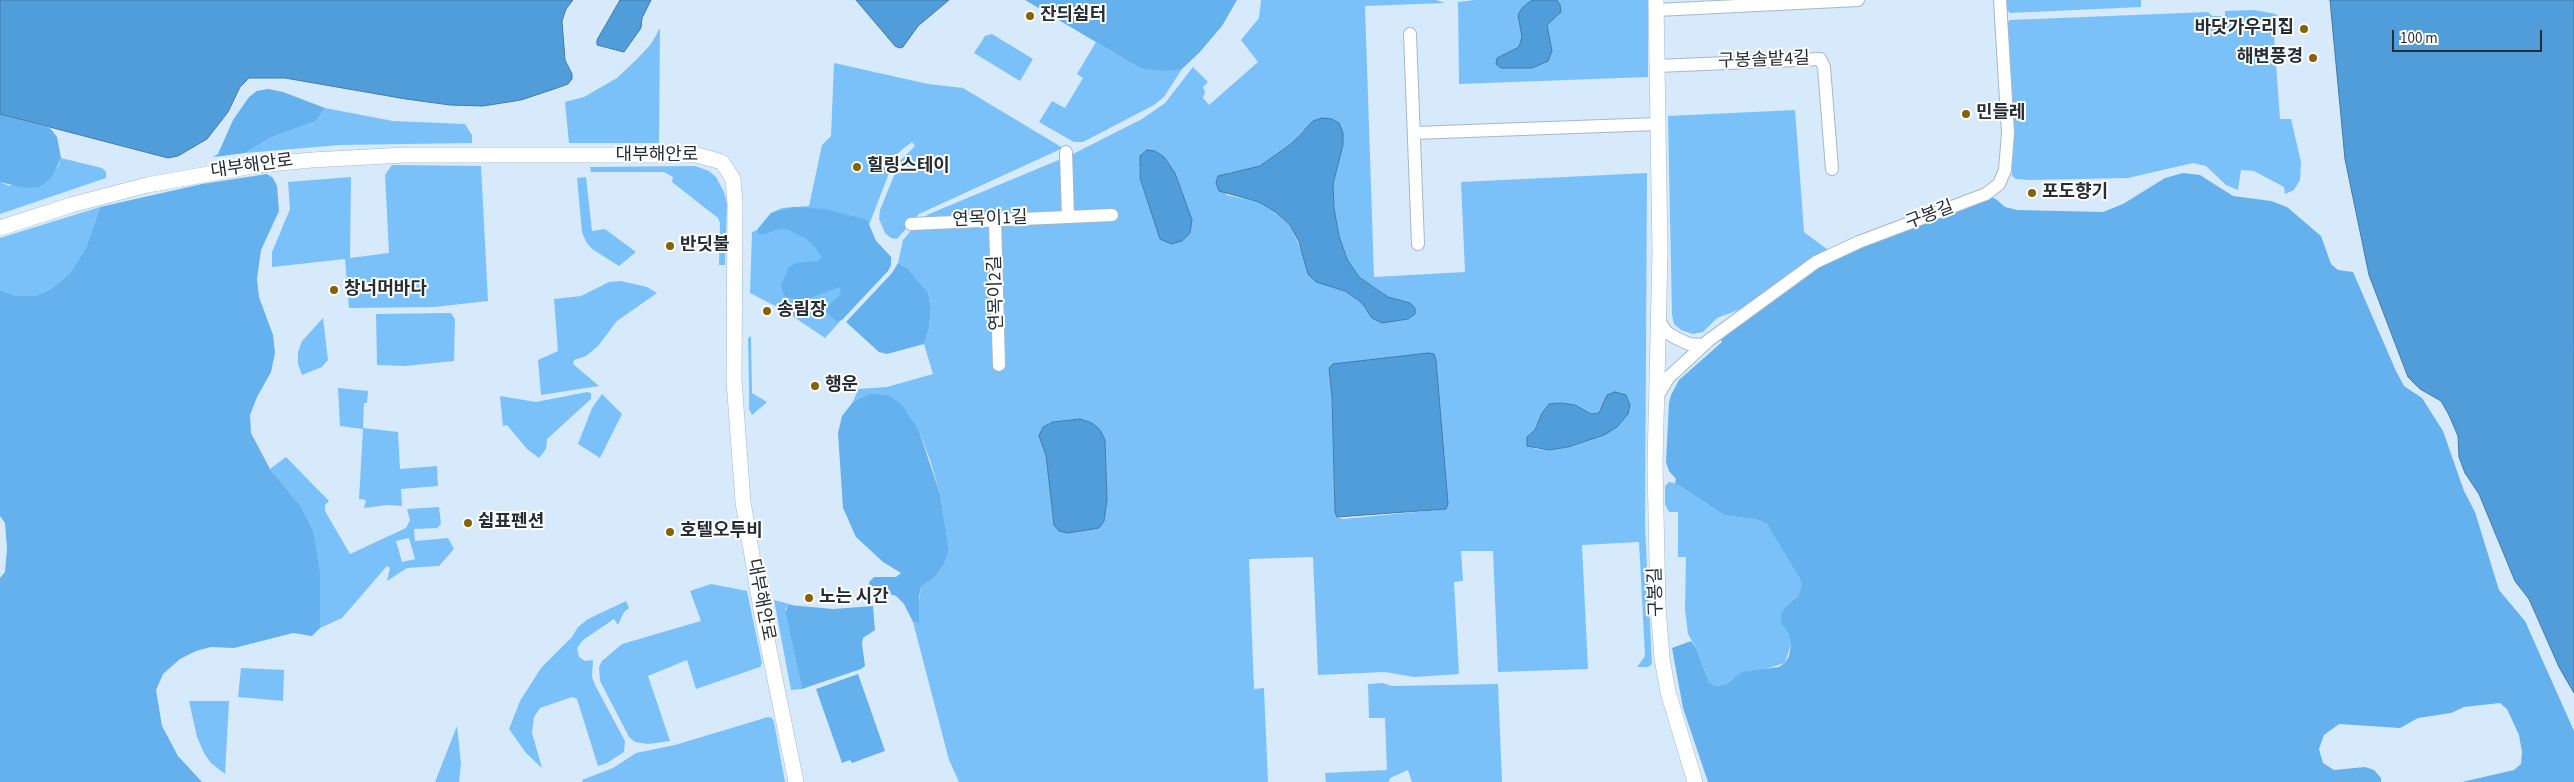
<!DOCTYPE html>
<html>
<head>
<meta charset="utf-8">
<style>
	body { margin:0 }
	#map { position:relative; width:2574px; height:782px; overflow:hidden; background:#d6eafc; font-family:"Source Sans 3",sans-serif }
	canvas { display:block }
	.scale { position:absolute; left:2392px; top:30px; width:150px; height:22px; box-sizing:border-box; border:2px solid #262d34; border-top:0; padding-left:6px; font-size:15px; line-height:18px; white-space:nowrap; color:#262d34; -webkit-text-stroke:4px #fff; paint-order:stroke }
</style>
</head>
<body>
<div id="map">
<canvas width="2574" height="782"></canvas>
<div class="scale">100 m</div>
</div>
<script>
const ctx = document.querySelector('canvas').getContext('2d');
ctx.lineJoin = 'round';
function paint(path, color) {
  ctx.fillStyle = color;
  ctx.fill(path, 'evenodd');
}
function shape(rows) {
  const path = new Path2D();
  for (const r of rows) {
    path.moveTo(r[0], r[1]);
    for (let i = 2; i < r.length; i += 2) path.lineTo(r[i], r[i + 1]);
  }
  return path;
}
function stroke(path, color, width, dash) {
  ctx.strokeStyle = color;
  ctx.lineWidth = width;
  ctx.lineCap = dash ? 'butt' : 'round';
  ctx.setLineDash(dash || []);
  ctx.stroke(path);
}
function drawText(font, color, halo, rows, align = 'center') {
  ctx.font = font + ' "Source Sans 3","Noto Sans KR",sans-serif';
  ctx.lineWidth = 4;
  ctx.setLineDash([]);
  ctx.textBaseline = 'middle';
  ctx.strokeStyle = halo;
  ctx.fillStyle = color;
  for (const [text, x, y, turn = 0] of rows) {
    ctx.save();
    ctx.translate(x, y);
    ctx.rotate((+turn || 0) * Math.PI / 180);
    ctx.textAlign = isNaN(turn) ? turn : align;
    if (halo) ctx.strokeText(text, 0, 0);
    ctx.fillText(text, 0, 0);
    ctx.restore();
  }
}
const green = shape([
	[1261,0,1436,0,1445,3,1365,6,1374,277,1465,272,1461,182,1647,173,1645,528,1652,664,1648,667,1637,667,1645,656,1639,542,1582,545,1588,669,1498,672,1493,551,1461,551,1463,581,1454,582,1459,674,1414,677,1385,672,1318,675,1313,557,1249,559,1254,689,1264,688,1268,782,959,782,949,760,913,622,916,623,921,587,935,577,944,565,949,549,940,494,930,460,919,431,868,394,853,402,858,389,887,387,933,374,924,344,929,329,931,309,928,292,907,268,898,263,903,240,921,219,929,214,1073,154,1142,119,1165,103,1193,67,1208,82,1203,87,1205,92,1203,98,1209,105,1258,62,1241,40,1259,18],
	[1303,130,1343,145,1333,184,1334,208,1339,236,1347,259,1359,277,1388,297,1410,303,1366,311,1361,302,1345,291,1304,257,1290,225,1276,212,1259,202,1226,195,1229,172,1244,172,1260,166,1291,144],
	[1139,166,1175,173,1192,220,1160,239,1140,178],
	[1436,360,1446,509,1343,519,1337,517,1335,512,1332,397,1329,368],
	[1603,401,1604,435,1568,447,1549,450,1535,449,1527,437,1535,430,1542,413,1549,404,1561,403,1575,405,1591,414,1599,413,1603,408],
	[1080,419,1105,440,1107,500,1087,530,1068,533,1054,525,1046,455,1053,422],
	[1475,0,1532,0,1522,8,1518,15,1522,37,1519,47,1509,53,1552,51,1547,25,1561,12,1557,0,1648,0,1648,77,1459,84,1458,2],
	[2005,0,2141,0,2141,7,2010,13,2005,8],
	[2254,10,2276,14,2278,17,2279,27,2274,35,2280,119,2291,119,2301,162,2300,180,2294,190,2285,194,2284,187,2254,171,2241,170,2238,190,2226,185,2206,166,2193,163,2128,178,2030,180,2016,179,2012,176,2006,24,2010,20,2208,12,2212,16,2225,16,2225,11],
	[660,28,659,143,569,143,565,102,584,97,617,78,636,60,651,44],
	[992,34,1033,59,1020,81,974,53,985,36],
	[1096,42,1133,64,1154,70,1182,69,1164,97,1154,105,1083,142,1074,142,1039,122,1052,101,1065,108,1083,78,1077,74],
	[834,63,928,84,963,88,1063,148,919,214,897,239,891,238,885,233,879,219,880,210,900,161,915,146,912,142,904,148,896,155,869,225,876,241,891,257,891,265,825,338,785,311,750,293,752,232,757,230,771,213,782,208,809,206,822,145,831,136],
	[325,108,393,121,465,124,472,135,472,143,340,145,245,153,270,138,316,121],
	[1795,110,1804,232,1828,250,1749,306,1717,318,1703,332,1693,334,1681,330,1674,324,1672,315,1668,116],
	[61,158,102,168,106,172,106,178,0,214,0,182,9,186,58,167],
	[392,165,481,166,488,301,434,307,349,308,345,259,272,267,272,252,290,209,288,182,351,177,350,258,389,253,385,175],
	[695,166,709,171,716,177,724,192,727,204,725,265,719,265,720,223,718,218,672,182,673,177,664,172,591,172,590,167],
	[586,177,592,231,605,229,636,252,619,266,592,249,586,242,582,232,577,178],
	[100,207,86,248,70,273,51,289,35,296,17,296,0,290,0,238],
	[621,281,647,287,657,293,617,321,598,346,586,356,574,360,573,364,599,386,541,395,538,360,558,351,554,299,581,296,609,282],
	[451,313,455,319,454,361,405,366,377,365,376,314],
	[323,318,328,360,322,367,302,375,298,364,298,352,302,341],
	[751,336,752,393,767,402,752,415,749,409,749,387,748,338],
	[338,388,368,391,367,403,364,403,363,428,398,432,400,469,437,466,438,486,401,489,402,506,388,505,364,508,366,500,359,499,363,429,340,426],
	[587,392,591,393,591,399,547,439,546,449,539,458,527,449,507,425,503,426,500,396,536,402],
	[602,394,622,414,600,458,578,444,592,408],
	[286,457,329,501,325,505,325,511,350,554,406,528,410,520,407,509,439,507,441,524,437,528,414,529,415,541,448,538,454,549,439,566,407,568,387,581,390,568,387,566,342,618,320,628,320,599,313,530,300,505,270,469],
	[409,538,415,559,402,562,396,541],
	[1669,482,1675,483,1724,515,1758,520,1767,524,1773,533,1800,579,1801,587,1798,596,1785,607,1782,625,1788,633,1791,644,1785,663,1732,679,1726,684,1716,686,1709,682,1696,648,1688,634,1685,609,1686,557,1678,557,1678,512,1669,512,1665,504,1665,486],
	[711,584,747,591,762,663,760,667,696,689,687,660,648,676,670,741,648,744,635,742,629,737,600,681,599,667,602,661,622,644,701,621,690,591],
	[774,600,793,605,786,608,785,612,802,689,791,690],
	[626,601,629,608,624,612,618,625,614,619,583,640,577,648,579,657,585,661,593,660,592,677,596,687,625,741,624,752,607,763,598,766,577,699,572,697,540,708,534,717,532,733,542,768,526,753,509,729,520,701,541,668,572,637,578,627,588,619],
	[241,668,284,670,283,701,238,697],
	[1383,683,1392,686,1498,684,1502,782,1412,782,1408,770,1390,778,1389,782,1326,782,1325,773,1387,770,1385,718,1369,718,1368,684],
	[189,701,229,701,225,774,211,763,204,753,197,737],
	[768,717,772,718,774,722,785,782,583,782,582,780,613,768,636,753,675,745],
	[457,726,461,763,459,782,435,782]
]);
const forest = shape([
	[1025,0,1237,0,1222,26,1199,53,1182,69,1168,71,1144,69,1133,64],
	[268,89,283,92,325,108,316,121,270,138,245,153,213,157,218,154,233,120,249,97,257,91],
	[0,114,50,128,57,137,61,158,52,177,45,183,38,187,25,188,0,182],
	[2183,173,2200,175,2233,196,2271,201,2287,207,2321,236,2331,264,2338,270,2353,272,2396,371,2404,386,2422,398,2443,431,2464,491,2475,512,2499,590,2525,621,2574,731,2574,782,2462,782,2514,770,2521,764,2522,752,2519,735,2507,709,2500,703,2464,707,2451,713,2418,718,2400,728,2339,724,2324,735,2319,749,2323,763,2334,770,2365,767,2374,770,2381,778,2381,782,1708,782,1683,708,1672,648,1691,641,1696,648,1709,682,1716,686,1726,684,1742,672,1779,667,1785,663,1789,656,1791,644,1788,633,1782,625,1781,616,1785,607,1798,596,1801,587,1800,579,1767,524,1758,520,1724,515,1675,483,1676,479,1669,471,1666,462,1669,403,1671,395,1679,380,1722,342,1720,338,1832,258,1990,197,1996,199,2005,207,2017,210,2103,212,2123,204,2165,178],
	[267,174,273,178,277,186,279,211,261,250,257,279,259,297,273,335,275,353,271,372,257,397,250,415,251,433,270,469,300,505,313,530,320,574,320,628,312,636,293,633,234,648,211,647,196,651,180,659,163,674,156,690,162,726,178,756,202,782,0,782,0,578,5,572,7,549,5,523,0,516,0,290,17,296,35,296,51,289,70,273,86,248,100,207,202,184],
	[794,207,826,209,867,220,876,241,891,257,891,265,888,271,842,320,836,321,827,313,827,307,841,294,840,287,804,300,788,298,783,293,781,285,789,267,797,263,818,261,821,258,820,254,807,239,789,230,780,229,764,234,759,234,757,230,771,213],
	[898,263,907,268,928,292,931,309,929,329,924,344,887,354,879,352,846,322,892,273],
	[868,394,888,395,902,405,919,431,940,494,949,549,944,565,935,577,921,587,919,597,919,623,913,622,904,604,896,596,870,587,869,582,874,577,896,577,901,573,883,562,856,537,843,508,838,433,842,416,853,402],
	[789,605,833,609,873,606,875,630,863,638,862,644,865,666,861,669,802,689,785,612],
	[858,674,885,751,852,763,850,760,842,763,816,689]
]);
const water = shape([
	[0,0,573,0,566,9,562,21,565,60,572,74,572,79,568,84,557,88,521,100,483,106,450,105,406,99,285,78,249,78,240,87,228,112,207,139,178,156,168,158,0,114,0,0],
	[620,0,651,0,642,18,641,28,624,52,597,45,597,40,620,0],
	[856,0,949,0,918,26,903,47,899,48,895,46,856,0],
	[1532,0,1557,0,1560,5,1561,12,1547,25,1552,51,1548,61,1532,68,1501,68,1496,64,1497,58,1519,47,1522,37,1518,15,1522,8,1532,0],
	[2330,0,2574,0,2574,693,2559,667,2529,599,2515,581,2479,494,2465,473,2459,457,2458,436,2449,415,2441,401,2420,389,2408,377,2369,275,2345,159,2330,0],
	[1322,118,1332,119,1339,123,1343,133,1343,145,1333,184,1334,208,1339,236,1347,259,1359,277,1388,297,1410,303,1415,308,1415,314,1408,319,1382,323,1372,318,1361,302,1345,291,1316,282,1308,274,1299,242,1290,225,1276,212,1259,202,1219,191,1216,183,1218,176,1260,166,1291,144,1313,121,1322,118],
	[1147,150,1155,151,1164,157,1175,173,1192,220,1190,233,1182,241,1171,244,1160,239,1140,178,1140,156,1147,150],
	[1428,353,1434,354,1436,360,1448,504,1446,509,1337,517,1335,512,1332,397,1329,368,1333,364,1428,353],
	[1615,392,1626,395,1630,405,1628,414,1617,427,1604,435,1568,447,1549,450,1527,446,1527,437,1535,430,1542,413,1549,404,1561,403,1575,405,1591,414,1599,413,1607,395,1615,392],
	[1080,419,1092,423,1100,430,1105,440,1107,500,1104,521,1099,528,1068,533,1059,531,1054,525,1046,455,1039,436,1043,427,1053,422,1080,419]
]);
const minor = shape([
	[1657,10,1858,0],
	[1410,34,1418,244],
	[1657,66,1820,59,1824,67,1832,169],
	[1414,133,1657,124],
	[1066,152,1068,217],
	[995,220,999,365],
	[911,224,1112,215],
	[1659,320,1666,332,1676,338,1689,344,1703,345],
	[1657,397,1669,377,1709,340,1816,262,1859,242,1986,194,1999,184,2005,170,2008,133,2000,0]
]);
const tertiary = shape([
	[1656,0,1660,252,1655,466,1658,606,1662,658,1668,692,1695,782],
	[0,228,71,205,147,185,258,165,312,160,405,155,697,155,722,162,733,179,735,202,734,380,743,502,762,615,796,782]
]);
const markers = [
	[1030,16,5,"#8a6101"],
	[2304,29,5,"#8a6101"],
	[2313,58,5,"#8a6101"],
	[1966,114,5,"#8a6101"],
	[857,167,5,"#8a6101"],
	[2032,193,5,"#8a6101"],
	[670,246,5,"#8a6101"],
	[334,290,5,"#8a6101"],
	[767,311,5,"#8a6101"],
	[815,386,5,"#8a6101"],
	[468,523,5,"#8a6101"],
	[670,532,5,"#8a6101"],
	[809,598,5,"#8a6101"]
];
const poiNames = [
	["잔듸쉼터",1040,16],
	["바닷가우리집",2294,29,"right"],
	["해변풍경",2303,58,"right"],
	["민들레",1976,114],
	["힐링스테이",867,167],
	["포도향기",2042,193],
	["반딧불",680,246],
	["창너머바다",344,290],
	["송림장",777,311],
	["행운",825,386],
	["쉼표펜션",478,523],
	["호텔오투비",680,532],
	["노는 시간",819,598]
];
const streetNames = [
	["구봉솔밭4길",1764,61,-2],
	["대부해안로",657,156],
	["대부해안로",252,167,-8],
	["구봉길",1930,216,-21],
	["연목이1길",990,220,-2],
	["연목이2길",997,293,-92],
	["구봉길",1657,592,-92],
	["대부해안로",760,600,79]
];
paint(green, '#7ac1fa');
paint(forest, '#64b1ee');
paint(water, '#509dd9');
stroke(water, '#437ba8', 1);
stroke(minor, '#a4b8c8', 14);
stroke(tertiary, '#a4b8c8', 16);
stroke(minor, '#fff', 12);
stroke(tertiary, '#fff', 15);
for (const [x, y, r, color] of markers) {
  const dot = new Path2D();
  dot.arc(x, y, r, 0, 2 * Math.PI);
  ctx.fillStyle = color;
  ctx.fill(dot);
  stroke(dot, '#fff', 2);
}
drawText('bold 18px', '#262d34', '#fff', poiNames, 'left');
drawText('18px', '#262d34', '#fff', streetNames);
</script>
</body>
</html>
